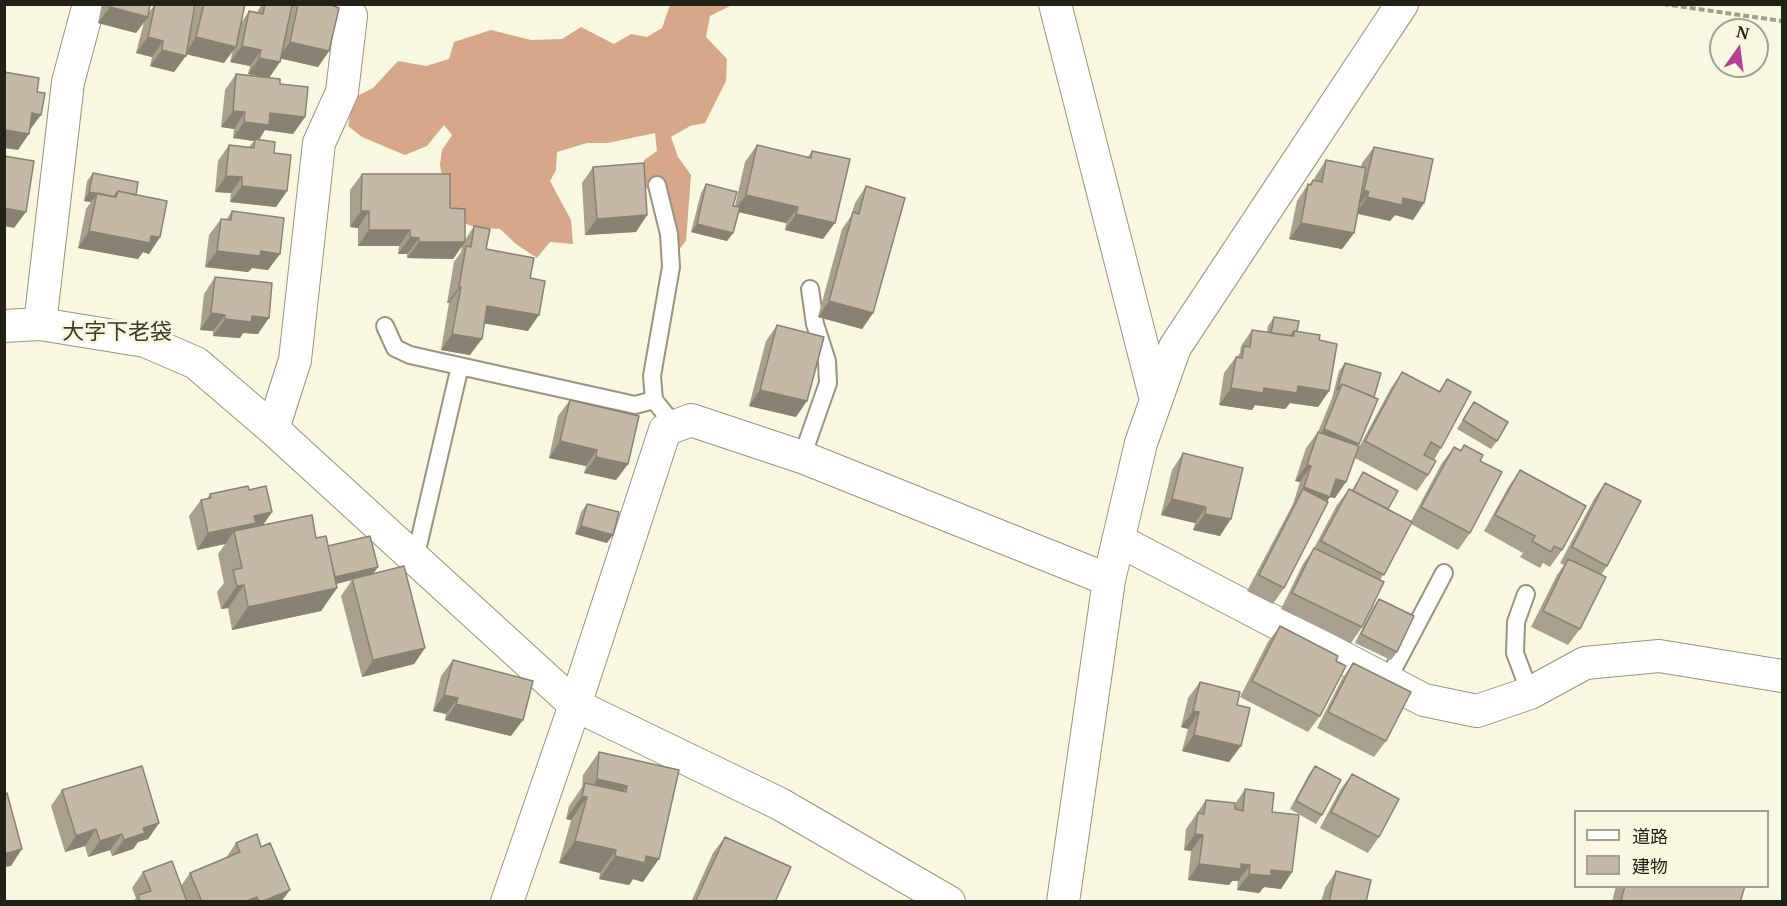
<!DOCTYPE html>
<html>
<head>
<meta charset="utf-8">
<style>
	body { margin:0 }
	#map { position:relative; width:1787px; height:906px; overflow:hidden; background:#f8f7e0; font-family:"Noto Serif","Noto Sans JP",serif }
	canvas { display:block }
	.frame { position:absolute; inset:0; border:6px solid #212118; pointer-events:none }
	.legend { position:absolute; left:1574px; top:810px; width:195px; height:78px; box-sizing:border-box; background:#f8f7e0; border:2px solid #a2a190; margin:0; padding:8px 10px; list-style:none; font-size:18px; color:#212118 }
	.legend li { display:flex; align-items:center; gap:12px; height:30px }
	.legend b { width:30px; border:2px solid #a2a190 }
	.north { position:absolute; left:1709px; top:18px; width:60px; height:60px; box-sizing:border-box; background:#f8f7e0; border:2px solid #a2a190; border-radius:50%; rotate:14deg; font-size:16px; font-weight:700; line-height:24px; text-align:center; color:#212118 }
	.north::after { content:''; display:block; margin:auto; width:21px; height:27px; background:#b83f93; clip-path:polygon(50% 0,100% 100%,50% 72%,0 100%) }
</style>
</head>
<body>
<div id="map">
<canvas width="1787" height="906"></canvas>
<div class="frame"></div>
<ul class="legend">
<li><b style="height:8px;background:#fff"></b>道路</li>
<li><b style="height:16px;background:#c4b9a5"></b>建物</li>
</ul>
<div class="north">N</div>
</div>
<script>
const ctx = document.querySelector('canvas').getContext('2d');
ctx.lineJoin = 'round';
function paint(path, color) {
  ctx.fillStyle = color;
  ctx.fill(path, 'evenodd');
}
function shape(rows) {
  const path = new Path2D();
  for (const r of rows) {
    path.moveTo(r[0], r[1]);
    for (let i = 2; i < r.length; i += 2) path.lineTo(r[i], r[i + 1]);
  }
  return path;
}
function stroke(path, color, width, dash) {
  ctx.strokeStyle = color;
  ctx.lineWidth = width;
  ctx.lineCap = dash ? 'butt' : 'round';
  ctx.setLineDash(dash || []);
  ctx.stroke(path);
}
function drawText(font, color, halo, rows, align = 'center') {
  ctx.font = font + ' "Noto Serif","Noto Sans JP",serif';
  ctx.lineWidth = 6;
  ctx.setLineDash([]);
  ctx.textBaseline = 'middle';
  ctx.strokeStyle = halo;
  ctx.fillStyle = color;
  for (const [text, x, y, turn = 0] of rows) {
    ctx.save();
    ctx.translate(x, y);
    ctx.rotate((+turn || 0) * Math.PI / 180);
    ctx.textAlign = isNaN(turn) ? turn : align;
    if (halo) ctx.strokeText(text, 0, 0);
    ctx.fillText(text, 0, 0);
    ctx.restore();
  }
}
const forest = shape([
	[670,5,732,5,710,16,706,37,727,59,726,81,705,123,690,126,671,137,678,157,691,175,686,241,677,252,668,212,644,185,644,160,657,151,655,133,608,143,587,143,557,152,556,170,550,181,571,220,573,244,550,242,537,258,516,244,500,229,475,227,449,218,440,165,442,150,452,135,444,125,427,146,405,155,362,137,348,126,353,98,373,88,398,61,426,66,449,59,454,42,491,30,531,40,562,39,581,27,614,44,631,34,647,37,662,28]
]);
const path = shape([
	[1663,4,1782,21]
]);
const service = shape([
	[657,185,669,234,671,267,652,376,654,400,675,426],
	[385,326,395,348,410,355,635,405,654,400],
	[802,457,828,383,827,361,815,324,810,289],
	[415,559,460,366],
	[1526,594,1516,622,1515,653,1530,693],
	[1387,681,1444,573]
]);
const minor = shape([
	[1055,4,1156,400],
	[40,324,68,82,89,4],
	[4,326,40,324,145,341,196,363,273,429,575,705,780,804,949,902],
	[273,429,295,360,319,143,342,92,351,16,340,4],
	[1118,540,1424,700,1477,711,1530,693,1585,663,1659,656,1782,676],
	[507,902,575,705,665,430,691,420,802,457,1109,580],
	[1063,902,1109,580,1141,443,1175,347,1402,4]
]);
const wall = shape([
	[102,4,150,4,148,14,155,4,195,4,192,21,196,4,204,4,241,23,249,11,257,12,262,4,328,4,329,51,318,67,281,58,269,78,280,84,305,117,293,134,265,130,259,140,274,153,287,191,276,207,230,202,231,193,215,192,218,161,229,145,249,147,254,141,233,138,234,129,221,127,225,90,236,74,263,77,248,74,250,66,230,62,233,50,224,63,186,54,174,72,150,66,152,57,136,53,144,22,136,33,98,23],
	[757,145,808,157,812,151,823,239,785,230,786,223,738,212,733,233,727,241,691,232,701,193,706,184,733,206,735,206,745,162],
	[1374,147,1424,203,1413,220,1395,215,1390,221,1357,214,1354,233,1342,249,1289,239,1297,201,1308,184,1309,185,1313,180,1314,180,1315,177,1326,160,1361,167,1362,163],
	[593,167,647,215,636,232,585,235,582,183],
	[93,173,136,195,160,237,149,254,143,252,138,259,78,248,86,209,91,202,84,201,87,181],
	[362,174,450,208,465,240,474,226,486,249,530,278,528,331,484,323,470,355,441,350,449,303,447,303,454,262,461,252,462,246,453,259,407,258,407,254,398,254,399,246,358,246,358,228,350,227,350,190],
	[866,186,873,313,862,329,818,317,842,229,851,216,855,203],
	[232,211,268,270,252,268,248,272,205,267,209,235,221,219,226,220],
	[215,277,258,334,243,333,240,338,213,336,213,331,200,330,204,294],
	[1274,317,1297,331,1319,340,1329,391,1318,407,1290,403,1285,409,1255,405,1252,410,1219,405,1224,373,1236,357,1237,357,1240,353,1241,346,1252,330,1267,332,1268,326],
	[777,325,796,417,749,406,766,341],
	[1345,363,1358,445,1356,453,1391,388,1402,372,1439,391,1447,379,1441,448,1434,460,1428,475,1417,491,1355,458,1335,498,1330,497,1327,501,1284,588,1273,604,1247,591,1293,504,1300,482,1295,481,1306,448,1318,432,1332,398,1339,371],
	[570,400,628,464,616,480,584,473,586,466,549,458,558,416],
	[1474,402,1497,441,1491,449,1457,429],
	[1464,445,1480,461,1470,533,1458,550,1411,524,1380,580,1362,627,1351,643,1281,609,1303,564,1314,548,1337,505,1349,489,1352,490,1363,472,1388,509,1411,521,1442,463,1454,447,1461,450],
	[1183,453,1220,536,1193,530,1195,523,1161,515,1172,470],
	[1520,470,1562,550,1550,567,1543,563,1540,568,1520,557,1523,553,1484,531,1509,486],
	[1605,483,1607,566,1601,575,1580,629,1568,645,1531,627,1557,575,1564,565,1560,563,1594,499],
	[249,490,272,512,263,525,316,538,328,546,378,567,373,574,425,648,414,664,362,677,341,596,352,580,336,584,337,588,321,611,232,630,228,608,221,609,217,592,224,583,218,554,225,544,197,550,189,516,201,500,207,499,210,494],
	[587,504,607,543,575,534,581,512],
	[1379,599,1397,652,1391,660,1355,643,1373,607],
	[1280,626,1336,661,1320,716,1308,732,1240,697,1268,642],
	[453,660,511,736,445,720,446,714,433,711,441,676],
	[1353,663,1386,741,1374,757,1317,728,1342,679],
	[1200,682,1237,705,1229,762,1182,751,1188,729,1181,727,1188,698],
	[599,752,679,770,643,882,633,879,629,885,599,879,600,873,559,863,571,820,566,819,569,806,582,787,583,775],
	[1315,766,1322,815,1316,824,1290,809,1309,774],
	[1352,774,1379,837,1368,853,1320,828,1340,790],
	[1245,789,1272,812,1292,872,1281,889,1264,887,1259,893,1237,890,1238,881,1232,881,1229,885,1188,880,1191,851,1184,850,1186,829,1206,800,1235,804],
	[62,790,159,823,148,839,138,842,133,849,112,856,110,850,88,857,85,846,65,852,51,806],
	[725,837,775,902,691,902,713,853],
	[236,843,281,902,133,902,136,898,132,888,143,872,181,886,190,873,226,858],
	[1336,871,1366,902,1321,902,1325,888],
	[1616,886,1745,886,1740,902,1612,902]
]);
const shadedWall = shape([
	[110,7,148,17,136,33,98,23],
	[148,37,163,41,152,57,136,53],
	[196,37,236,47,224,63,185,54],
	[290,42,329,51,318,67,278,58],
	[242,46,261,50,250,66,230,62],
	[162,50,186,56,174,72,150,66],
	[259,58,280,62,269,78,248,74],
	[233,111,245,112,234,129,221,127],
	[32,113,41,115,29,131],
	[270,113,305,117,293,134,265,130,258,141,255,139,254,141,233,138,244,122],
	[6,130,29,134,18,150,4,148,4,132],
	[226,176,242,177,231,193,215,192],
	[242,186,287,191,276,207,230,202],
	[1364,190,1369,192,1357,208,1352,207],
	[89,192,97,194,91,202,84,201],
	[746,195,798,207,786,223,734,211],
	[1367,197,1403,198,1424,203,1413,220,1395,215,1390,221,1356,213],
	[4,208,26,212,14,228,4,226],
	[361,211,369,211,358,228,350,227],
	[796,214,835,223,823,239,785,230],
	[647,215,636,232,585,235,597,219],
	[1301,223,1354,233,1342,249,1289,239],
	[697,224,733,233,727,241,691,232],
	[369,230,410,230,399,246,358,246],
	[89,231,151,236,160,237,149,254,143,252,138,259,78,248],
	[410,237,419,238,407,254,398,254],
	[419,242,465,242,453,259,407,258],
	[217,251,261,251,280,254,268,270,252,268,248,272,205,267],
	[459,287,461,287,449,303,447,303],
	[829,301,873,313,862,329,818,317],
	[487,306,539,315,528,331,476,322],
	[211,313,225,315,213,331,200,330],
	[252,316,269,318,258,334,243,333,240,338,213,336,225,319],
	[452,334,482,339,470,355,441,350],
	[1298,386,1329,391,1318,407,1290,403,1285,409,1255,405,1252,410,1219,405,1231,388,1264,388],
	[760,390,807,401,796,417,749,406],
	[1324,429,1359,444,1348,460,1314,443],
	[560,441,597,450,586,466,549,458],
	[596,457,628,464,616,480,584,473],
	[1307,465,1311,466,1300,482,1295,481],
	[1336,479,1346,482,1335,498,1330,497,1319,513,1303,489,1292,504,1304,487],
	[1172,499,1206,507,1195,523,1161,515],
	[272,512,260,529,234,531,225,544,197,550,208,533,254,516],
	[1205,514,1231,519,1220,536,1193,530],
	[581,526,613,535,607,543,575,534],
	[378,567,372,575,323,587,329,579],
	[244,585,228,608,221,609,237,586],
	[337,588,321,611,232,630,248,607],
	[425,648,414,664,362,677,373,660],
	[444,695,458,698,446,714,433,711],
	[456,704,523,720,511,736,445,720],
	[1193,711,1199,712,1188,729,1181,727],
	[1194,735,1241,746,1229,762,1182,751],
	[597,779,627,786,611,809,587,797,571,820,566,819,582,796,585,797],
	[159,823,148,839,138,842,133,849,112,856,124,840,143,828],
	[96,829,85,846,65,852,76,836],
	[122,834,110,850,88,857,100,841],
	[1195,834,1203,835,1191,851,1184,850],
	[575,841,616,850,600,873,559,863],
	[22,849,11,866,4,867,4,854],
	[615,856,646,856,659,859,643,882,633,879,629,885,599,879],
	[1199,864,1241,864,1250,865,1238,881,1232,881,1229,885,1188,880],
	[1271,870,1292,872,1281,889,1264,887,1259,893,1237,890,1249,874],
	[290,890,281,902,261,902],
	[257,897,254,902,245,902]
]);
const building = shape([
	[110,4,150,4,148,17,110,7,110,4],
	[155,4,163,5,163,4,195,4,186,56,162,50,163,41,148,37,155,4],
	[204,4,245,4,236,47,196,37,204,4],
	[265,4,292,5,280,62,259,58,261,50,242,46,249,11,263,14,265,4],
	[298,4,328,4,339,8,329,51,290,42,298,4],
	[4,72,39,78,37,92,45,93,41,115,32,113,29,134,6,130,5,134,4,134,4,72],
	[236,74,280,79,280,84,308,87,305,117,270,113,269,125,244,122,245,112,233,111,236,74],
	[255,139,275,142,274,153,291,155,287,191,242,186,242,177,226,176,229,145,254,148,255,139],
	[757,145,811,158,812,151,850,159,835,223,796,214,798,207,746,195,757,145],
	[1374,147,1433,159,1424,203,1403,198,1402,205,1367,197,1369,192,1364,190,1374,147],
	[4,156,34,161,26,212,4,208,4,156],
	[1326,160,1366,168,1354,233,1301,223,1308,184,1311,185,1313,180,1322,182,1326,160],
	[644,163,647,215,597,219,593,167,644,163],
	[93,173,138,182,136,195,118,191,114,197,89,192,93,173],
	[362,174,450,174,450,208,465,209,465,242,419,242,419,238,410,237,410,230,369,230,369,211,361,211,362,174],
	[706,184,737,192,733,206,740,207,733,233,697,224,706,184],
	[866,186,905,198,873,313,829,301,853,212,859,214,866,186],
	[118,191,167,201,160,237,151,236,150,243,89,231,97,193,116,197,118,191],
	[232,211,284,218,280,254,261,251,260,256,217,251,221,219,231,220,232,211],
	[474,226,490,229,486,249,534,258,530,278,545,281,539,315,487,306,482,339,452,334,461,287,459,287,466,246,471,247,474,226],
	[215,277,272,283,269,318,252,316,251,322,225,319,225,315,211,313,215,277],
	[1274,317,1299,321,1297,331,1294,331,1291,336,1271,333,1274,317],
	[777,325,824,337,807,401,760,390,777,325],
	[1252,330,1294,336,1294,331,1320,335,1319,340,1337,344,1329,391,1298,386,1297,393,1264,388,1263,393,1231,388,1236,357,1242,358,1244,346,1250,347,1252,330],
	[1345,363,1381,373,1374,397,1342,384,1337,390,1345,363],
	[1402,372,1440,392,1447,379,1471,392,1441,448,1431,442,1424,455,1436,461,1428,475,1365,441,1402,372],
	[1342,384,1378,399,1359,444,1324,429,1342,384],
	[570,400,639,416,628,464,596,457,597,450,560,441,570,400],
	[1474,402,1508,422,1497,441,1463,420,1474,402],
	[1318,432,1359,446,1346,482,1336,479,1330,497,1304,487,1311,466,1307,465,1318,432],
	[1464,445,1483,455,1480,461,1502,472,1470,533,1421,507,1454,447,1461,451,1464,445],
	[1183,453,1243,468,1231,519,1205,514,1206,507,1172,499,1183,453],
	[1520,470,1586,506,1562,550,1554,546,1551,552,1532,541,1535,536,1495,515,1520,470],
	[1363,472,1398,491,1388,509,1353,491,1363,472],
	[1605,483,1641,501,1607,566,1572,547,1605,483],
	[248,486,249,490,266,486,272,512,254,516,256,523,208,533,201,500,211,498,210,494,248,486],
	[1303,489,1328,502,1284,588,1259,575,1303,489],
	[1349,489,1412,522,1384,575,1321,541,1349,489],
	[587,504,619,512,613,535,581,526,587,504],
	[312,515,316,538,326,536,337,588,248,607,244,585,237,586,233,570,242,568,234,531,312,515],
	[370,536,378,567,335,577,328,546,370,536],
	[1314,548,1384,582,1362,627,1292,593,1314,548],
	[1568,559,1606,577,1580,629,1543,611,1568,559],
	[404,566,425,648,373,660,352,579,404,566],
	[1379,599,1414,616,1397,652,1361,634,1379,599],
	[1280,626,1338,656,1336,661,1346,666,1320,716,1252,681,1280,626],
	[453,660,533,681,523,720,456,704,458,698,444,695,453,660],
	[1353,663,1411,692,1386,741,1328,712,1353,663],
	[1200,682,1240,692,1237,705,1250,708,1241,746,1194,735,1199,712,1193,711,1200,682],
	[599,752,679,770,659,859,646,856,645,863,615,856,616,850,575,841,587,797,582,796,585,783,626,792,627,786,597,779,599,752],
	[142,766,159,823,143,828,145,833,124,840,122,834,100,841,96,829,76,836,62,790,142,766],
	[1315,766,1341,780,1322,815,1296,801,1315,766],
	[1352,774,1399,799,1379,837,1331,812,1352,774],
	[1245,789,1274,793,1272,812,1299,815,1292,872,1271,870,1271,876,1249,874,1250,865,1241,864,1241,869,1199,864,1203,835,1195,834,1198,813,1204,814,1206,800,1235,803,1235,809,1243,811,1245,789],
	[7,793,22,849,4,854,4,794,7,793],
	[257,834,261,847,270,843,290,890,261,902,259,902,257,897,245,902,202,902,190,873,240,852,236,843,257,834],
	[725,837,791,867,775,902,700,902,696,900,725,837],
	[172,861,187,902,140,902,138,895,151,891,143,872,172,861],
	[1336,871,1371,880,1366,902,1329,902,1336,871],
	[1625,886,1745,886,1740,902,1625,902,1621,900,1625,886]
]);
const quarterNames = [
	["大字下老袋",117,333]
];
paint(forest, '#d6a788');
stroke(service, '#969580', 20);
stroke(minor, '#969580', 34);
stroke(path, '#9f9f8d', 4, [6, 3]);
stroke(service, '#fff', 16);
stroke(minor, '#fff', 32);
paint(wall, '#a99f8e');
paint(shadedWall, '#898274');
paint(building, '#c4b9a5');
stroke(building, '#898274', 1.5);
drawText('22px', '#3c3a28', '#f8f7e0', quarterNames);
</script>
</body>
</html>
